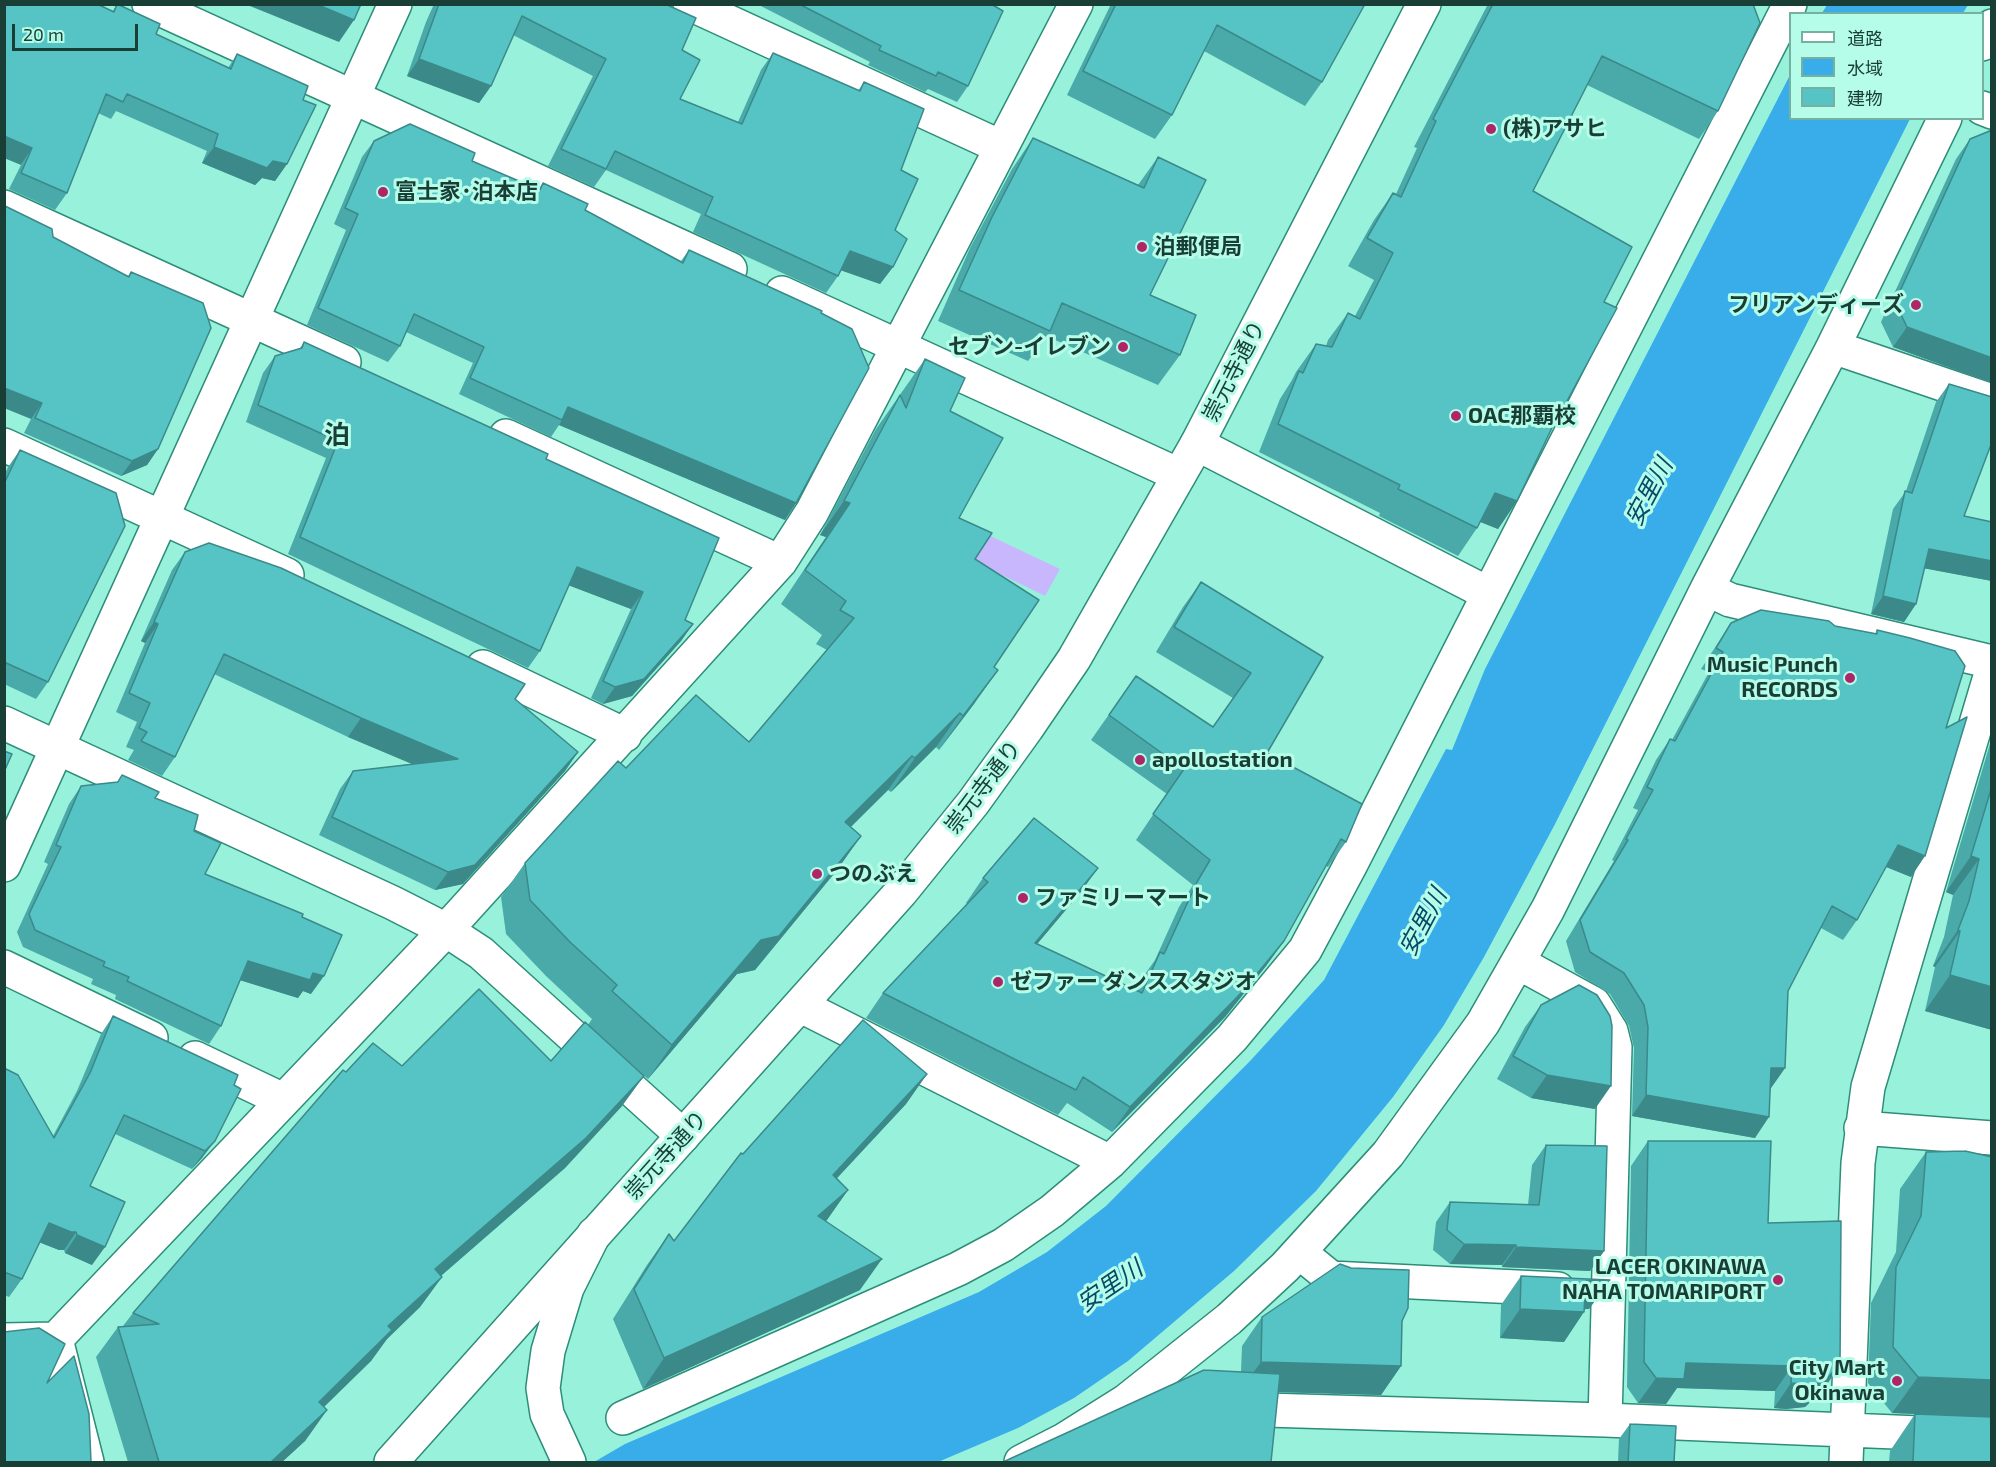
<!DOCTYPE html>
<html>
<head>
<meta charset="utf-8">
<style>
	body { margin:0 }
	#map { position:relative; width:1996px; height:1467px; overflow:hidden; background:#98f2db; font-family:"Exo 2","Noto Sans JP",sans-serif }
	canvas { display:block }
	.frame { position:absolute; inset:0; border:6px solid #183e36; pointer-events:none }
	.legend { position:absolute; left:1789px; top:12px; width:195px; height:108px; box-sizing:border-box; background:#b5fce9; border:2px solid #76b0a1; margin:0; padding:8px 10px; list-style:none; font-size:18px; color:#183e36 }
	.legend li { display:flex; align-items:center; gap:12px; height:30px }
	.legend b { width:30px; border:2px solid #76b0a1 }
	.scale { position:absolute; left:12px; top:24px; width:126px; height:27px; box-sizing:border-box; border:3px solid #183e36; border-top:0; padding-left:8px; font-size:18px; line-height:21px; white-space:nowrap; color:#183e36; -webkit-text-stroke:4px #b5fce9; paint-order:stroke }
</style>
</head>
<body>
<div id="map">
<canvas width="1996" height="1467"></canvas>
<div class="frame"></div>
<ul class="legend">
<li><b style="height:8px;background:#fff"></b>道路</li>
<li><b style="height:16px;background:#39ade9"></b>水域</li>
<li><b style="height:16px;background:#56c4c5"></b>建物</li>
</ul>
<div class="scale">20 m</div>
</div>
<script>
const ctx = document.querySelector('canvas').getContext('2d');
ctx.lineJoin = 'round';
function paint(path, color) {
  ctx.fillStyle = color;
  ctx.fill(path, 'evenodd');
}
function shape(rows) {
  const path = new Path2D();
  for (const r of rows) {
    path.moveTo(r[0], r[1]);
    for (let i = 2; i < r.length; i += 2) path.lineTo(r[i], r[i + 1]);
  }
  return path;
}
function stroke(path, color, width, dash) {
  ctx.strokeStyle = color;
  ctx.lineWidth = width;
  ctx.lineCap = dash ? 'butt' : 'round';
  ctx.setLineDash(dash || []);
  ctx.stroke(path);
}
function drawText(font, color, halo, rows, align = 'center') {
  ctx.font = font + ' "Exo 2","Noto Sans JP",sans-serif';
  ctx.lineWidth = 6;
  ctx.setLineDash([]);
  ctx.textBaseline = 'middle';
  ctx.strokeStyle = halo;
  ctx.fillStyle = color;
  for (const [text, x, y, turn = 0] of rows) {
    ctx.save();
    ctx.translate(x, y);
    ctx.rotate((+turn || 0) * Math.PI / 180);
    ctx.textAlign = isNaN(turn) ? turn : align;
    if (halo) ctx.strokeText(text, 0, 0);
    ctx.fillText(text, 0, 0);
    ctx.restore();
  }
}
const green = shape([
	[963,523,1060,569,1045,596,951,550]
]);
const water = shape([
	[1827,5,1827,4,1968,5,1963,13,1822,13],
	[1790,75,1790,118,1910,119,1554,826,1484,957,1444,1025,1393,1097,1316,1191,1234,1271,1128,1361,1074,1398,1018,1428,938,1462,594,1462,625,1444,979,1292,1047,1252,1106,1206,1251,1060,1324,980,1446,749,1452,750,1485,669]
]);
const street = shape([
	[149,4,730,269],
	[690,4,1001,147],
	[1982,44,1992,26],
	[1982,108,1992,112],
	[4,207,344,362],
	[782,293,1179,475],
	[1833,347,1992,401],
	[506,436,780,562],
	[1197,444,1489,594],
	[4,445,287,575],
	[1707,589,1730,600,1992,662],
	[483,667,625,735],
	[4,723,393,903,446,930,481,953,683,1136],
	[1519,963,1594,1004,1611,1031,1615,1047,1605,1420],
	[4,967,151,1038],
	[801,1006,1110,1162],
	[195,1058,283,1100],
	[1861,1128,1992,1138],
	[1299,1252,1331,1278,1558,1289],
	[56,1339,87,1462],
	[4,1340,56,1339,446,930,780,562,812,512,1076,4],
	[1232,1409,1605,1420,1992,1436],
	[623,1418,958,1269,1003,1245,1052,1211,1110,1162,1232,1038,1305,950,1351,864,1790,4],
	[1021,1462,1064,1440,1126,1401,1229,1319,1285,1267,1388,1154,1483,1023,1548,909,1707,589,1833,347,1945,118],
	[1846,1462,1858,1163,1868,1087,1992,670]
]);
const secondary = shape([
	[4,865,395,4]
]);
const primary = shape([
	[391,1462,901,892,973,803,1027,728,1074,659,1197,444,1424,4]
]);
const highway = shape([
	[569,1462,547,1414,543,1388,548,1351,567,1288,594,1234]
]);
const wall = shape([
	[117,4,156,34,228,68,237,54,303,100,287,164,275,181,262,178,255,185,202,163,207,151,116,111,111,119,98,113,67,193,55,210,9,189,21,165],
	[434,4,665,4,682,50,680,99,738,122,761,70,773,53,858,91,864,82,901,170,893,267,880,284,841,270,838,276,826,293,693,232,701,214,606,170,594,187,548,166,593,76,513,35,491,86,479,103,407,76,426,22],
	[757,4,991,4,968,86,957,102,928,89,925,92,868,65,870,62],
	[1111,4,1365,4,1322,82,1305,106,1204,51,1172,115,1155,139,1067,95],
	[1488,4,1753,4,1718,111,1699,139,1587,85,1533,191,1604,302,1560,414,1553,426,1517,501,1498,529,1480,522,1477,528,1458,556,1379,516,1380,513,1259,452,1280,399,1292,380,1296,372,1316,344,1326,346,1328,340,1348,313,1355,316,1374,280,1348,266,1374,220,1393,193,1396,194,1417,148,1414,147],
	[1992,130,1992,383,1893,347,1881,322,1956,159,1970,139],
	[1033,138,1138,185,1158,157,1150,295,1180,355,1158,385,1046,336,1028,361,938,321,970,248,1012,169],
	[374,141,472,161,538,190,543,183,585,210,681,261,689,250,821,313,796,503,785,520,559,425,551,437,459,394,473,363,406,332,400,346,388,362,307,325,346,230,334,224,362,157],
	[53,237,128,276,131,272,158,449,147,465,121,476,24,433,31,419],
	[304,342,546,459,685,620,693,624,681,641,632,696,603,704,591,698,631,609,569,585,540,651,528,668,288,554,326,458,246,422,263,373,275,356,300,348],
	[925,359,950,411,959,518,975,559,994,667,974,704,939,750,936,747,891,792,888,790,851,827,861,836,837,870,755,970,737,974,648,1079,588,1025,592,1019,546,976,506,934,501,897,525,863,626,768,749,742,827,650,816,644,822,635,781,604,826,537,820,535,876,429],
	[1949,384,1964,516,1992,581,1924,568,1916,604,1904,622,1871,614,1893,509,1906,491,1936,402],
	[20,450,48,682,36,699,4,684,4,476,8,467],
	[185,552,515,699,578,752,565,771,463,884,435,890,319,835,340,789,353,771,413,764,348,737,214,674,175,757,162,776,128,760,134,750,126,747,137,722,116,712,145,643,141,641,172,570],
	[1201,582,1323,657,1267,753,1346,842,1328,867,1326,866,1284,941,1266,966,1225,1017,1112,1132,1067,1103,1058,1115,866,1018,883,993,967,904,966,903,983,878,1098,868,1080,893,1037,944,1137,991,1143,977,1155,960,1179,907,1193,885,1136,840,1167,794,1091,740,1136,676,1213,727,1233,698,1156,652,1183,607],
	[1731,623,1835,626,1875,634,1877,630,1946,728,1911,877,1886,867,1857,920,1843,940,1821,928,1788,991,1785,1068,1771,1088,1755,1138,1632,1116,1634,1048,1629,1026,1610,994,1575,972,1566,941,1614,861,1612,860,1638,810,1633,808,1656,760,1670,739,1672,740,1709,672,1701,669],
	[1992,737,1992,1030,1925,1011,1935,967,1933,966,1944,937,1953,895,1946,892],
	[122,775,155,798,194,831,205,874,302,917,311,994,303,991,298,998,240,980,221,1026,209,1044,115,999,116,995,91,984,93,979,23,947,17,932,48,864,44,862,69,804,81,786,117,782],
	[1541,1005,1595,1109,1531,1098,1497,1079,1525,1027],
	[113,1016,238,1075,202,1158,192,1169,115,1134,90,1186,92,1265,65,1253,64,1250,59,1250,39,1242,22,1279,9,1297,4,1295,4,1068,53,1136,77,1091,101,1034],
	[551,1061,622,1106,565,1168,441,1276,442,1277,420,1307,387,1339,371,1361,324,1407,327,1410,305,1441,282,1462,128,1462,96,1357,118,1327,123,1326,133,1313,346,1072,402,1066],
	[927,1074,906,1104,837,1178,848,1190,826,1221,860,1290,643,1389,613,1319,647,1265,669,1234,674,1241,743,1154],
	[1648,1141,1768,1223,1840,1365,1823,1390,1805,1407,1786,1409,1774,1408,1775,1391,1677,1388,1666,1404,1638,1403,1627,1387,1631,1166],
	[1546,1145,1604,1251,1590,1271,1502,1267,1502,1265,1450,1264,1433,1250,1436,1222,1450,1202,1528,1205,1532,1165],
	[1926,1152,1992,1417,1892,1413,1868,1383,1871,1303,1896,1252,1900,1189],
	[1521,1276,1610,1280,1589,1309,1585,1309,1564,1342,1500,1338,1501,1305],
	[1262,1317,1402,1321,1401,1366,1381,1395,1278,1392,1241,1372,1242,1346],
	[1915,1414,1992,1462,1889,1462,1890,1451],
	[1630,1424,1674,1462,1618,1462,1619,1439]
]);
const shadedWall = shape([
	[245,4,316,4,354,20,339,42],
	[419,59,491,86,479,103,407,76],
	[4,136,32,148,21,165,4,158],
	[214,147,273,161,287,164,275,181,262,178,255,185,202,163],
	[850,251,893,267,880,284,837,269],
	[1907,327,1992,358,1992,383,1893,347],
	[4,388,42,403,31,419,4,408],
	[568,407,796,503,785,520,559,425,562,420],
	[158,449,147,465,121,476,132,461],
	[1495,493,1517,501,1498,529,1476,520],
	[844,501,850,503,826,537,820,535],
	[1929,549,1992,561,1992,581,1917,567],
	[577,567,643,592,631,609,565,584],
	[1883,596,1916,604,1904,622,1871,614],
	[154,622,158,624,145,643,141,641],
	[693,624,681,641,632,696,603,704,615,687],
	[998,670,974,704,939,750,963,716],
	[960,713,936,747,891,792,915,758],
	[361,718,458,759,445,778,348,737],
	[578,752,565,771,463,884,435,890,448,872],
	[912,756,888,790,821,856,845,822],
	[861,836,837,870,755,970,737,974,648,1079,672,1045,761,940],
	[1898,845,1925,856,1911,877,1884,866],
	[1971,856,1979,859,1953,895,1946,892],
	[1098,868,1080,893,1017,968,1035,943],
	[1958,930,1960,931,1935,967,1933,966],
	[1284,941,1266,966,1225,1017,1112,1132,1130,1107],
	[248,961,313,973,324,976,311,994,303,991,298,998,236,979],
	[1950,975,1992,987,1992,1030,1925,1011],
	[1771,1068,1785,1068,1771,1088],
	[927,1074,906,1104,812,1205,833,1175],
	[1547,1075,1611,1086,1595,1109,1531,1098],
	[644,1076,622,1106,565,1168,413,1300,435,1269],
	[1646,1095,1769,1117,1755,1138,1632,1116],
	[215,1141,202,1158,192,1169,205,1151],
	[848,1190,827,1220,797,1246,818,1216],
	[49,1223,76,1232,64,1250,59,1250,36,1241],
	[77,1235,105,1247,92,1265,65,1253],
	[1464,1244,1516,1245,1502,1265,1450,1264],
	[1516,1247,1604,1251,1590,1271,1502,1267],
	[882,1259,860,1290,643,1389,664,1358],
	[442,1277,420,1307,387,1339,371,1361,297,1433,319,1402,388,1326],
	[1610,1280,1589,1309,1566,1310,1586,1281],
	[1520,1309,1584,1312,1564,1342,1500,1338],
	[1261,1362,1401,1366,1381,1395,1240,1391],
	[1686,1363,1792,1366,1775,1391,1677,1388,1666,1404,1638,1403,1656,1378],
	[1840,1365,1823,1390,1805,1407,1786,1409,1774,1408,1791,1383],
	[1918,1377,1992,1380,1992,1417,1892,1413],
	[327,1410,305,1441,282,1462,271,1462]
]);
const building = shape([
	[4,4,97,4,114,12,117,4,160,24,156,34,231,69,237,54,308,86,303,100,316,105,287,164,273,161,267,168,214,147,218,134,127,94,123,102,106,94,67,193,21,173,32,148,4,136,4,4],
	[316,4,361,4,354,20,316,4],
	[439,4,665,4,696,18,682,50,700,60,680,99,742,124,773,53,860,91,864,82,924,109,901,170,918,179,895,230,907,239,893,267,850,251,838,276,705,215,713,197,615,151,606,169,561,149,606,59,522,16,491,86,419,59,439,4],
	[799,4,991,4,1003,11,968,86,938,72,936,76,879,50,881,46,799,4],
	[1116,4,1365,4,1322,82,1217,25,1172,115,1083,71,1116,4],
	[1493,4,1753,4,1760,23,1718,111,1602,56,1533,191,1632,247,1604,302,1617,308,1560,414,1559,413,1517,501,1495,493,1477,528,1398,489,1400,485,1278,424,1299,371,1303,373,1316,344,1332,347,1348,313,1360,319,1393,253,1367,238,1393,193,1401,197,1436,121,1433,119,1493,4],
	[410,124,475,153,472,161,540,190,543,183,588,204,585,210,683,263,689,250,822,311,821,313,852,329,869,368,796,503,568,407,562,420,470,378,484,347,414,314,400,346,318,308,358,214,345,208,374,141,410,124],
	[1992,130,1992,358,1907,327,1895,302,1970,139,1992,130],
	[1033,138,1144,188,1158,157,1206,180,1150,295,1196,315,1180,355,1062,303,1050,331,959,290,992,217,1033,138],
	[5,206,52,229,53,237,129,277,131,272,203,303,211,328,158,449,132,461,35,418,42,403,4,388,5,206],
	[304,342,548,454,546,459,719,538,685,620,693,624,644,679,615,687,603,681,643,592,577,567,540,651,300,537,338,441,258,405,275,356,302,348,304,342],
	[925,359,965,378,950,411,1003,438,959,518,992,533,975,559,1039,600,994,667,998,670,963,716,960,713,915,758,912,756,845,822,861,836,779,936,761,940,672,1045,612,991,617,985,570,942,530,900,525,863,618,761,626,768,696,695,749,742,854,618,840,610,846,601,805,570,850,503,844,501,900,395,906,408,925,359],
	[1949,384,1992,397,1992,442,1964,516,1992,522,1992,561,1929,549,1916,604,1883,596,1905,491,1912,493,1949,384],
	[20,450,116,493,125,526,48,682,4,662,4,484,20,450],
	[209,543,281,568,525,684,515,699,578,752,475,865,448,872,332,817,353,771,458,759,361,718,224,654,175,757,141,741,147,732,139,728,150,703,129,693,158,624,154,622,185,552,209,543],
	[1201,582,1323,657,1267,753,1362,804,1346,842,1341,839,1284,941,1242,992,1130,1107,1083,1077,1076,1090,883,993,988,882,983,878,1034,818,1098,868,1035,943,1142,993,1160,952,1164,954,1197,882,1210,860,1153,814,1184,769,1109,715,1136,676,1213,727,1251,673,1174,627,1201,582],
	[1761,610,1829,621,1835,626,1877,634,1877,630,1910,638,1955,651,1965,666,1946,728,1967,717,1925,856,1898,845,1857,920,1832,906,1788,991,1785,1068,1771,1068,1769,1117,1646,1095,1648,1027,1644,1005,1624,973,1590,952,1580,920,1628,840,1626,839,1653,790,1647,787,1670,739,1675,741,1723,652,1716,648,1731,623,1761,610],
	[4,751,12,754,4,772,4,751],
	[122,775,159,792,155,798,198,815,194,831,221,843,205,874,303,914,302,917,342,935,324,976,313,973,310,980,248,961,221,1026,127,981,129,977,103,966,105,962,35,930,29,914,61,847,56,845,81,786,118,782,122,775],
	[1992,786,1992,987,1950,975,1960,931,1958,930,1969,901,1979,859,1971,856,1992,786],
	[1579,985,1597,995,1610,1016,1612,1026,1611,1086,1547,1075,1513,1056,1541,1005,1579,985],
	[479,989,551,1061,585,1022,644,1076,586,1138,435,1269,442,1277,388,1326,392,1330,319,1402,327,1410,271,1462,159,1462,118,1327,159,1324,133,1313,343,1070,346,1072,373,1043,402,1066,479,989],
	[113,1016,238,1075,234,1085,241,1089,215,1141,205,1151,124,1115,90,1186,125,1202,105,1247,77,1235,76,1232,71,1232,49,1223,22,1279,4,1272,4,1068,18,1075,54,1138,90,1073,113,1016],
	[863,1020,927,1074,833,1175,848,1190,818,1216,882,1259,664,1358,634,1289,669,1234,674,1241,741,1153,743,1154,863,1020],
	[1648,1141,1771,1141,1768,1223,1841,1221,1840,1365,1822,1383,1804,1384,1791,1383,1792,1366,1686,1363,1684,1379,1656,1378,1644,1362,1648,1141],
	[1546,1145,1607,1146,1604,1251,1516,1247,1516,1245,1464,1244,1447,1230,1450,1202,1539,1205,1546,1145],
	[1965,1151,1992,1157,1992,1380,1918,1377,1893,1347,1896,1267,1921,1216,1926,1152,1965,1151],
	[1340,1264,1351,1268,1409,1270,1408,1308,1402,1321,1401,1366,1261,1362,1262,1317,1340,1264],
	[1521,1276,1610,1280,1586,1281,1584,1312,1520,1309,1521,1276],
	[39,1328,65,1344,47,1383,74,1356,89,1414,91,1462,4,1462,4,1332,39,1328],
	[1204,1370,1280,1374,1271,1462,1003,1462,1204,1370],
	[1915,1414,1992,1417,1992,1462,1913,1462,1915,1414],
	[1630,1424,1676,1426,1674,1462,1628,1462,1630,1424]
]);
const markers = [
	[1491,129,6,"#ae2568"],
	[383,192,6,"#ae2568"],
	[1142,247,6,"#ae2568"],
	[1916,305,6,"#ae2568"],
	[1123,347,6,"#ae2568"],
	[1456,416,6,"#ae2568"],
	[1850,678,6,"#ae2568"],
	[1140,760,6,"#ae2568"],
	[817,874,6,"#ae2568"],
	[1023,898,6,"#ae2568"],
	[998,982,6,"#ae2568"],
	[1778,1280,6,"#ae2568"],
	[1897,1381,6,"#ae2568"]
];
const poiNames = [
	["(株)アサヒ",1503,129],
	["富士家･泊本店",395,192],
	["泊郵便局",1154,247],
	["フリアンディーズ",1904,305,"right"],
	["セブン-イレブン",1111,347,"right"],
	["OAC那覇校",1468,416],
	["Music Punch",1838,665,"right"],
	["RECORDS",1838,690,"right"],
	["apollostation",1152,760],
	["つのぶえ",829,874],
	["ファミリーマート",1035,898],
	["ゼファー ダンススタジオ",1010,982],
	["LACER OKINAWA",1766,1267,"right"],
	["NAHA TOMARIPORT",1766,1292,"right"],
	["City Mart",1885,1368,"right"],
	["Okinawa",1885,1393,"right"]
];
const streetNames = [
	["崇元寺通り",1234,371,-63],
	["崇元寺通り",983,787,-53],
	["崇元寺通り",666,1155,-48]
];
const waterNames = [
	["安里川",1649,492,-62],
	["安里川",1423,922,-62],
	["安里川",1110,1286,-34]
];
const quarterNames = [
	["泊",337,435]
];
paint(green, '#c9b7fd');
paint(water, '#39ade9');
stroke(street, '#2d8d79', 36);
stroke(secondary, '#2d8d79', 36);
stroke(primary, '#2d8d79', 36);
stroke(highway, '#2d8d79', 36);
stroke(street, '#fff', 33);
stroke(secondary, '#fff', 33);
stroke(primary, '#fff', 33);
stroke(highway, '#fff', 33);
paint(wall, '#4aa9a9');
paint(shadedWall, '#3c898a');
paint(building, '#56c4c5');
stroke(building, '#3c898a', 1.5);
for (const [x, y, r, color] of markers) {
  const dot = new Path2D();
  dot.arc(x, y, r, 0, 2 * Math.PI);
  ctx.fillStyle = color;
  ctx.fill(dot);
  stroke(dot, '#b5fce9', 2);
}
drawText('bold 22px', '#183e36', '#b5fce9', poiNames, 'left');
drawText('22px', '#183e36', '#b5fce9', streetNames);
drawText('italic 24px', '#074967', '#b5fce9', waterNames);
drawText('bold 26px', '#183e36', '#b5fce9', quarterNames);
</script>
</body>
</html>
